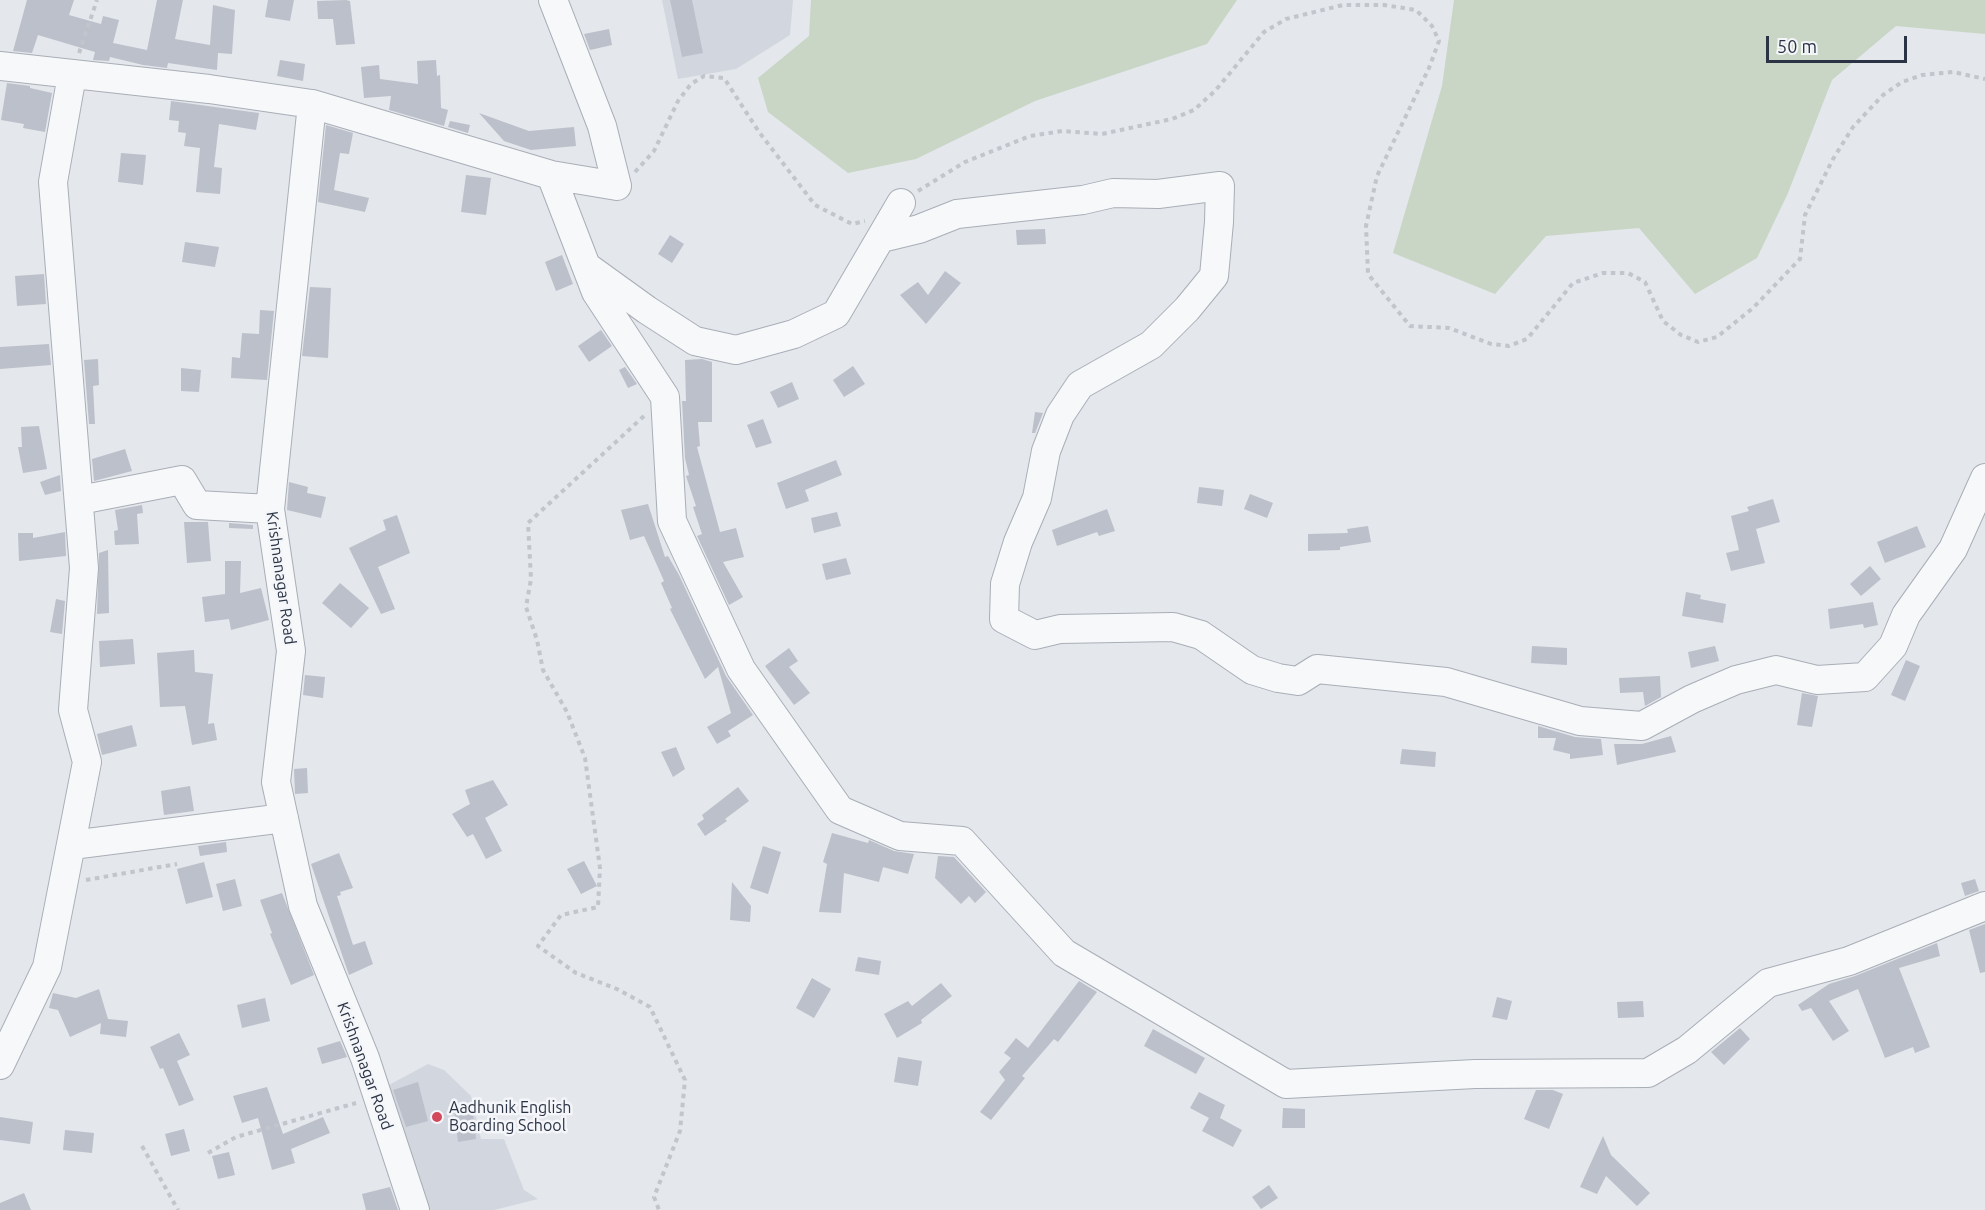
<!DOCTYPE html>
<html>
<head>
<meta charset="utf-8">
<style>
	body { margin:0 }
	#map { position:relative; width:1985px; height:1210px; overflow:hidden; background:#e4e7ec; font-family:Ubuntu,sans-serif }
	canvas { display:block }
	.scale { position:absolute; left:1766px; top:36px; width:141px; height:27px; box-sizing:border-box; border:3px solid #2b3445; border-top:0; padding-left:8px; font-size:18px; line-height:21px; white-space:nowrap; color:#2b3445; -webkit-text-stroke:4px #f4f6f9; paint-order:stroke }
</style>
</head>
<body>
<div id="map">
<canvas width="1985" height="1210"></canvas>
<div class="scale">50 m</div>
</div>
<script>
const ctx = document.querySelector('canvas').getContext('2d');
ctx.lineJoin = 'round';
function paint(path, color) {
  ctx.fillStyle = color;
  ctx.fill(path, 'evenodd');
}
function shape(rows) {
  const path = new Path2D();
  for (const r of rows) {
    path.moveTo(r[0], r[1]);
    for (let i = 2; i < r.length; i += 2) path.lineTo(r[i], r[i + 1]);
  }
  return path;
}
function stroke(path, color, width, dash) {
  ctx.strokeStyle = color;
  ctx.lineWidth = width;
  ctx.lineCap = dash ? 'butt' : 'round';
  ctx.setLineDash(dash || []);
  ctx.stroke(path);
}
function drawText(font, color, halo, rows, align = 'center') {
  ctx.font = font + ' Ubuntu,sans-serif';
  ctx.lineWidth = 5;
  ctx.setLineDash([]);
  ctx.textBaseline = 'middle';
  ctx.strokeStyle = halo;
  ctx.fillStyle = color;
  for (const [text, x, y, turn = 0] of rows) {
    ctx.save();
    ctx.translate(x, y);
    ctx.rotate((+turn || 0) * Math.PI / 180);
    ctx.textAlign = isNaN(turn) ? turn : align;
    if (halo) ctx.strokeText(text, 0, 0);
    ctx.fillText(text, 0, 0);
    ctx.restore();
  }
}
const built = shape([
	[662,0,793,0,790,35,736,69,678,79],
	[428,1064,444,1070,471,1096,481,1139,504,1139,524,1190,538,1199,494,1210,429,1210,387,1086]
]);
const green = shape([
	[811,0,1237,0,1207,44,1035,101,916,159,848,173,768,112,758,78,809,36],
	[1454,0,1985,0,1985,34,1896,26,1832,80,1788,193,1757,258,1695,294,1639,228,1546,236,1495,294,1393,253,1442,86]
]);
const building = shape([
	[27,0,74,0,69,15,101,24,103,16,119,20,113,43,147,50,157,0,183,0,175,39,210,45,213,5,235,10,232,54,218,53,217,70,168,63,167,68,143,65,110,57,109,61,93,60,95,52,38,35,32,53,13,51],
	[268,0,294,0,290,21,265,17],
	[346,0,350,1,355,44,336,45,333,19,318,19,317,1],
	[670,0,692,0,703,53,682,57],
	[609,29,612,45,590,50,584,34],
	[280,60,305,64,303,81,277,76],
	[436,60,437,76,440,75,441,108,448,110,444,126,389,110,391,96,364,98,361,67,379,65,380,79,418,84,417,61],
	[7,83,30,86,30,88,52,93,45,132,23,128,24,124,1,120],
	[171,101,259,113,256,130,219,124,214,167,222,168,220,194,196,192,200,148,184,146,186,133,178,132,179,121,169,120],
	[479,113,529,131,574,127,576,146,531,150,504,141],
	[450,121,470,125,468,133,448,127],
	[326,125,353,133,349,154,340,153,334,190,369,198,365,212,318,202],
	[121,153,146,155,143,185,118,182],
	[466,175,491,178,486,215,461,212],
	[1045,229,1046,244,1017,245,1016,230],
	[670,235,684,244,672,263,658,254],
	[185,242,219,247,215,267,182,262],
	[562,255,573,284,556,291,545,262],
	[945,271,961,283,926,324,900,295,918,282,928,295],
	[44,274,46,304,17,306,15,276],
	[310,287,331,288,328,358,302,356],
	[260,310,274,311,267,380,231,378,232,357,240,358,242,333,259,334],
	[601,330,612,346,589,362,578,346],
	[49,344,51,365,0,369,0,347],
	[98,359,99,385,93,386,95,424,89,424,84,360],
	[702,359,712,362,712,422,698,422,700,446,697,447,720,532,736,528,744,557,723,562,743,597,729,605,697,536,702,534,693,507,696,506,686,476,689,475,685,458,682,401,686,401,685,360],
	[853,366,865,384,844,397,833,380],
	[625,367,637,384,628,388,619,370],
	[181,368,201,370,199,392,181,391],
	[792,382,799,399,778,408,770,392],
	[1035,412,1043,413,1035,433,1032,433],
	[763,419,772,443,756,448,747,425],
	[39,426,47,469,23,473,18,447,22,447,21,427],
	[125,449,132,471,94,481,92,459],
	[836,460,842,475,805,490,809,501,786,509,777,483],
	[60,475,61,491,45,495,40,482],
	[289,482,308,487,307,493,326,497,321,518,287,510],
	[1199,487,1224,490,1222,506,1197,503],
	[1250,494,1273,503,1267,518,1244,509],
	[1773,499,1780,522,1756,529,1765,563,1731,571,1726,553,1739,550,1731,516,1749,511,1747,507],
	[648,504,665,557,668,556,679,575,726,676,753,715,728,731,731,736,717,744,707,727,731,713,718,667,705,679,670,609,672,608,661,583,664,581,644,536,630,540,621,510],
	[142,505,143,513,137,514,139,544,115,545,114,531,118,530,115,510],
	[1107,509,1115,531,1099,536,1097,532,1057,546,1052,530],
	[837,512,841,526,814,533,811,518],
	[397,515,410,553,378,567,395,609,381,614,349,548,386,530,383,520],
	[184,522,208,522,211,561,187,563],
	[229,523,253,525,253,529,229,528],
	[1368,526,1371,542,1340,547,1340,550,1308,551,1308,534,1348,533,1347,529],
	[1917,526,1926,547,1885,563,1877,542],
	[65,532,66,556,19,561,18,533,33,533,33,538],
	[108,550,109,613,97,614,99,553],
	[846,558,851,574,826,580,822,564],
	[225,561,241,561,240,593,261,588,269,620,231,630,229,619,205,622,202,597,225,594],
	[1870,566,1881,579,1861,596,1850,584],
	[340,583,369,608,351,628,322,603],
	[1686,592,1701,595,1700,599,1726,604,1723,623,1682,616],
	[56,599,65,601,62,634,50,632],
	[1873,602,1878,625,1864,628,1863,624,1830,629,1828,609],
	[133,639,135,664,100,667,99,641],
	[1532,646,1567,648,1567,665,1531,663],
	[1715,646,1719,661,1691,668,1688,652],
	[789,648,798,661,789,667,810,693,794,705,765,666],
	[194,650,195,672,213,674,208,724,214,723,217,740,192,745,185,706,160,707,157,653],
	[1906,660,1920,666,1905,701,1891,695],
	[305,675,325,677,323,698,303,695],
	[1660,676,1661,697,1645,706,1643,692,1620,693,1619,678],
	[1802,693,1818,696,1812,727,1797,725],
	[132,725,137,746,102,755,97,734],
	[1538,726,1575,737,1601,739,1603,755,1570,759,1570,754,1553,750,1556,738,1538,738],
	[1671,736,1676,752,1617,765,1614,744,1642,744],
	[676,747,685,769,673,777,661,752],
	[1402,749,1436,752,1435,767,1400,764],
	[307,768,308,793,295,794,294,769],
	[493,780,508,805,485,818,502,851,486,859,473,834,467,837,452,814,470,804,465,790],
	[190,786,194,811,164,815,161,791],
	[738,787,749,801,725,819,727,821,705,836,697,824,704,819,702,815],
	[832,833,868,843,869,840,894,851,914,854,908,874,883,867,879,882,844,873,841,913,819,912,827,864,823,862],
	[226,842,227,852,200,856,198,846],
	[763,846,781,852,768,894,750,888],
	[339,853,353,888,340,892,341,895,337,896,353,945,365,941,373,964,349,975,311,864],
	[938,856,954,857,986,892,975,903,969,896,961,904,935,878],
	[584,861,597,886,581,894,567,869],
	[204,862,213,897,186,904,177,869],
	[235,879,242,906,223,911,216,884],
	[1975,879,1979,891,1965,896,1961,883],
	[732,882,751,906,750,922,730,920],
	[282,893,314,975,291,985,270,934,272,933,260,900],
	[1985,924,1985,972,1980,973,1969,930],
	[1937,943,1940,956,1899,968,1930,1047,1915,1053,1913,1047,1885,1058,1858,989,1829,1001,1849,1031,1833,1041,1811,1008,1802,1011,1798,1005,1829,984,1855,976],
	[858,957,881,961,879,975,855,971],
	[812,978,831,989,814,1018,796,1008],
	[1079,981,1097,992,1058,1042,1054,1039,1022,1076,1025,1078,991,1120,980,1112,1005,1080,999,1072,1011,1058,1004,1053,1016,1038,1028,1048],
	[941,983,952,996,921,1020,922,1023,897,1038,884,1014,908,1001,912,1006],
	[99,989,108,1019,128,1021,126,1037,100,1034,101,1023,70,1037,58,1010,49,1008,53,993,76,998],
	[1497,997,1512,1001,1507,1020,1492,1017],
	[265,998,270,1021,242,1028,237,1005],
	[1643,1001,1644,1017,1618,1018,1617,1002],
	[1740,1028,1750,1039,1724,1065,1711,1052],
	[1153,1029,1205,1058,1196,1074,1144,1046],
	[179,1033,190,1055,177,1061,194,1100,179,1106,163,1068,160,1069,150,1047],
	[340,1041,347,1057,322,1064,317,1048],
	[898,1057,922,1061,918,1086,894,1082],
	[418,1082,428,1121,406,1127,393,1090],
	[267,1087,283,1134,323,1117,330,1133,291,1149,295,1163,272,1170,258,1118,242,1123,233,1096],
	[1536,1090,1553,1090,1563,1094,1549,1129,1524,1119],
	[1199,1092,1225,1105,1220,1118,1242,1130,1233,1147,1202,1131,1209,1118,1190,1108],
	[472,1106,476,1139,458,1142,454,1108],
	[1283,1108,1305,1109,1305,1128,1282,1128],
	[0,1117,33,1122,30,1144,0,1140],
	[184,1129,190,1151,171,1156,165,1134],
	[65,1130,94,1133,92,1153,63,1150],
	[1603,1136,1611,1155,1650,1193,1637,1206,1606,1176,1597,1194,1580,1187],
	[229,1152,235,1175,218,1179,212,1156],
	[1269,1185,1278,1198,1261,1209,1252,1197],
	[390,1187,398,1210,366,1210,362,1194],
	[24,1193,31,1210,0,1210,0,1203]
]);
const path = shape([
	[79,53,97,0],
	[635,172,654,151,678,101,691,84,704,76,724,78,759,132,815,205,852,224,865,221],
	[918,191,965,162,1030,136,1062,131,1102,134,1172,119,1194,110,1215,91,1264,32,1286,19,1343,5,1384,5,1416,10,1432,26,1439,41,1429,68,1377,176,1366,226,1368,274,1410,326,1449,328,1491,344,1509,346,1527,339,1573,283,1603,273,1628,273,1645,282,1663,321,1681,335,1698,342,1717,337,1753,308,1800,259,1805,215,1833,159,1853,127,1883,95,1902,82,1922,75,1953,72,1985,79],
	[644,416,528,523,531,579,526,607,537,640,543,670,567,712,585,758,600,868,598,907,561,915,538,946,576,973,617,989,650,1007,685,1080,680,1131,654,1197,659,1210],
	[86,880,177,864],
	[142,1146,178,1210],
	[208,1153,236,1137,356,1103]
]);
const minor = shape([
	[0,66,209,89,312,104,551,175,596,292,665,397,672,521,741,669,840,810,900,836,962,841,1064,953,1286,1084,1475,1074,1648,1073,1687,1050,1768,983,1849,961,1985,906],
	[312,104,270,509,291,651,276,782,303,906,365,1058,415,1210],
	[551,175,617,186,602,126,553,0],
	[882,238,919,229,957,214,1083,200,1113,193,1158,194,1220,186,1219,222,1214,276,1187,309,1151,345,1080,385,1060,415,1046,451,1037,498,1018,542,1005,584,1004,619,1035,635,1060,629,1173,627,1201,635,1252,670,1278,678,1298,681,1317,669,1446,682,1580,721,1642,726,1692,699,1736,680,1776,670,1817,680,1865,677,1893,646,1906,615,1953,549,1985,478],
	[586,266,647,310,695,341,736,350,794,334,836,314,901,203],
	[80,500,182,480,197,505,270,509],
	[72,845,284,818],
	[0,1065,47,967,87,762,73,710,84,568,53,182,72,75]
]);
const markers = [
	[437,1117,6,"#d1495b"]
];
const streetNames = [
	["Krishnanagar Road",281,578,82],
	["Krishnanagar Road",365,1066,70]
];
const poiNames = [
	["Aadhunik English",449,1108],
	["Boarding School",449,1126]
];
paint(built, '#d2d6de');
paint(green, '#c9d6c5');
paint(building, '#bbc0ca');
stroke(minor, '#a9aeb7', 30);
stroke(path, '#c2c5cb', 4, [4.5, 4.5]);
stroke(minor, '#f7f8fa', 28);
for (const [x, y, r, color] of markers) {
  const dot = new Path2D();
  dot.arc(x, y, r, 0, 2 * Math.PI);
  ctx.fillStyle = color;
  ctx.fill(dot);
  stroke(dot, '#f4f6f9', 2);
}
drawText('16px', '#2b3445', '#f4f6f9', streetNames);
drawText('16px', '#2b3445', '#f4f6f9', poiNames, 'left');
</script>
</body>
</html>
